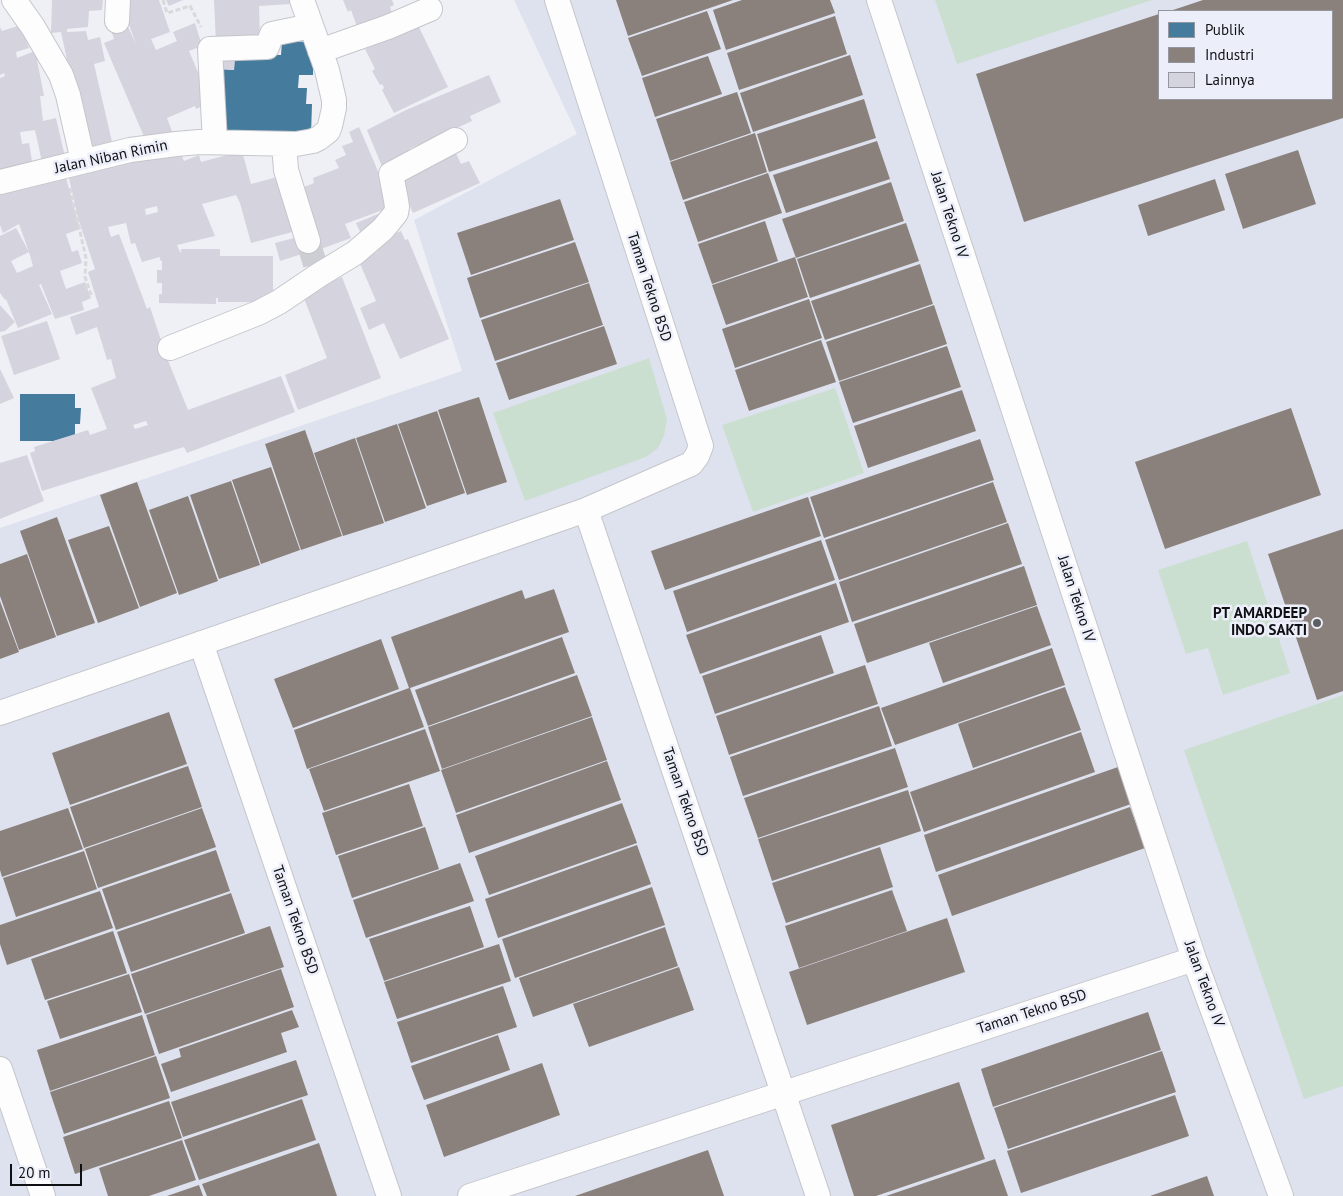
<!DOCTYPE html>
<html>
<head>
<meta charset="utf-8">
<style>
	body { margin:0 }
	#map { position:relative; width:1343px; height:1196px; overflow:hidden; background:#eff0f6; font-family:"PT Sans",sans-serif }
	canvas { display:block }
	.legend { position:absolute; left:1158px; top:10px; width:175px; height:90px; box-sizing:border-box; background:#eceff9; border:1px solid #94969d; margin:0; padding:6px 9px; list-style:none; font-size:15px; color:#0f1013 }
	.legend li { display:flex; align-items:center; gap:10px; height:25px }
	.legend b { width:25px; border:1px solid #94969d }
	.scale { position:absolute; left:10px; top:1164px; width:72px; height:22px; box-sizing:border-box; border:2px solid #0f1013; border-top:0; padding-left:6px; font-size:15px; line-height:18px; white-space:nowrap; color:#0f1013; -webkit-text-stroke:4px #eceff9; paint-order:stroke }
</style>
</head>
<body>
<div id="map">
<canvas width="1343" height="1196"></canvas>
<ul class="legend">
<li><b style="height:14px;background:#457b9d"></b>Publik</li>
<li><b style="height:14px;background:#8a817c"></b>Industri</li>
<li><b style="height:14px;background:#d5d3de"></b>Lainnya</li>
</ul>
<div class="scale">20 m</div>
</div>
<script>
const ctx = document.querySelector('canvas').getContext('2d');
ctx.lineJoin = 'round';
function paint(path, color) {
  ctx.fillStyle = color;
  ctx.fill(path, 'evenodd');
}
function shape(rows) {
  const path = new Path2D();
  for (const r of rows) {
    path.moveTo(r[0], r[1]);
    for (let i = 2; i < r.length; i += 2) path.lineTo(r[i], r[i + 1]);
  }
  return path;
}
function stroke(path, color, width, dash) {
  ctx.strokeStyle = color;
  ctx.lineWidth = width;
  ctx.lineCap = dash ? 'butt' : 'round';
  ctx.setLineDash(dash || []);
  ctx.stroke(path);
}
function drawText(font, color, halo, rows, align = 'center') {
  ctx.font = font + ' "PT Sans",sans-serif';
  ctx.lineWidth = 5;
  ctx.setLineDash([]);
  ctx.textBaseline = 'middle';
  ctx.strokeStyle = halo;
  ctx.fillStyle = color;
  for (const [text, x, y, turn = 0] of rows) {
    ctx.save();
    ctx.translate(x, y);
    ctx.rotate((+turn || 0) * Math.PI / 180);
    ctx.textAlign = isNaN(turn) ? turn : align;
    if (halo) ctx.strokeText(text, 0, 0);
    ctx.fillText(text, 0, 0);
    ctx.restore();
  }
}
const built = shape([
	[514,0,1343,0,1343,1196,0,1196,0,528,462,371,414,220,577,134],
	[1159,11,1332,11,1332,99,1159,99]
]);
const green = shape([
	[935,0,1152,0,957,64],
	[649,358,667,419,664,436,658,448,646,457,525,501,493,413],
	[835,388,864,473,753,512,722,425],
	[1247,541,1290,673,1223,695,1208,648,1186,654,1158,570],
	[1343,695,1343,1086,1304,1099,1184,750]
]);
const public = shape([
	[282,41,309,42,313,56,313,75,299,75,298,88,307,88,306,104,312,104,311,135,220,138,221,69,234,70,235,55,281,55],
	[20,394,75,394,75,408,81,408,80,424,75,424,75,435,54,441,20,441]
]);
const industry = shape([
	[616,0,733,0,628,36],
	[742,0,830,0,835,13,726,50,713,10],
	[1203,0,1343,0,1343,118,1024,222,976,74,1159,14,1159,99,1332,99,1332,11,1170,11],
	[707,11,721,49,642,76,628,38],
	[835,16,847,54,739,90,727,53],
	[850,55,863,95,753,132,740,93],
	[708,56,722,94,655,117,642,78],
	[737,92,751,133,670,161,656,119],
	[864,99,876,138,769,172,757,134],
	[755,133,767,172,683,200,670,162],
	[877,141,890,179,786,213,773,175],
	[1298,150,1316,204,1243,229,1225,174],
	[768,173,782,213,698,242,684,202],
	[1215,179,1225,210,1148,236,1138,205],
	[891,182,904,221,796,258,782,219],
	[560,199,574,240,471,275,457,233],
	[765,221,778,261,712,284,698,244],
	[906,223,919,261,810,298,797,259],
	[575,242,589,282,480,318,467,278],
	[795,257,808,297,726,325,712,285],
	[920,264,933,304,825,340,811,301],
	[589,283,603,325,495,361,481,320],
	[809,299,822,338,735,368,722,329],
	[934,305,947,344,839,381,826,342],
	[604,326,617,364,509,400,496,363],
	[821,340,836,382,749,411,735,370],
	[947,346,961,387,853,423,839,382],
	[962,390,976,431,868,468,854,426],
	[479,397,507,482,467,495,438,410],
	[1291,408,1321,495,1165,549,1135,462],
	[437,411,465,493,427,506,398,424],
	[397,424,426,508,385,522,356,438],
	[305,430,342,536,301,550,265,444],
	[355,438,384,523,343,536,314,453],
	[980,439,994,480,824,538,810,497],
	[271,467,300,550,261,564,232,480],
	[231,481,260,565,219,579,190,495],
	[137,482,177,593,140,607,100,495],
	[993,482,1007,522,839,580,825,540],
	[188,496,218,581,179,595,149,510],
	[808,497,821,536,665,590,651,551],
	[57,517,95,623,57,636,20,531],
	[1008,523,1022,564,852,622,839,582],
	[109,526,139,608,98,623,68,540],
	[1343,529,1343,691,1317,700,1268,554],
	[821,540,835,580,687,632,673,591],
	[27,554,56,637,19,650,0,596,0,564],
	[1024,566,1037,605,867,663,854,624],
	[836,583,849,622,700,674,686,635],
	[554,589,569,632,410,688,424,727,307,769,294,730,409,688,391,637,522,590,525,599],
	[0,601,19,652,0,659],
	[1037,606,1051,645,943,683,929,643],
	[821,635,834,673,715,714,702,676],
	[562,637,575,673,428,726,415,690],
	[381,639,399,689,293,728,274,679],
	[1052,648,1065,685,895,745,881,708],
	[865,665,878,704,729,755,716,716],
	[577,675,592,716,442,769,428,727],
	[1065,687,1081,730,973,768,958,724],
	[879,706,892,746,743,796,730,757],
	[169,712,187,764,70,805,52,753],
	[592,717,607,760,456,813,441,770],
	[425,729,440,771,324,811,309,769],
	[1081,732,1095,772,924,832,910,792],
	[895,748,908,787,758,838,744,798],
	[607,761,621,800,469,853,456,815],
	[188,766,202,807,84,848,70,807],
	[1118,767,1131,804,936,872,924,835],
	[409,784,423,826,336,855,322,813],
	[908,790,921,831,772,881,758,839],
	[622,803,637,843,489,895,475,856],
	[1130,807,1145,848,952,916,938,875],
	[68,808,83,849,2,877,0,870,0,831],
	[202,808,216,847,98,888,85,849],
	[425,827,439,869,352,898,338,856],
	[637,845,651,884,498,938,485,899],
	[880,847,893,887,786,923,772,883],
	[216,850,230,891,116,930,102,889],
	[84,851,97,889,16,917,3,878],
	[460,863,474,901,366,938,353,900],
	[652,887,665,925,515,978,502,939],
	[892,890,907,931,799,968,785,926],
	[100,891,113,928,7,965,0,944,0,925],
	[231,893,245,933,131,972,117,932],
	[470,906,484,947,384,981,369,939],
	[947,918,965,972,807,1025,789,972],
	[270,926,284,967,145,1014,131,974],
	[665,927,678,966,533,1017,519,978],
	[113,931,127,973,45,1000,31,959],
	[499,944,511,981,397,1019,384,982],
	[679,967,694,1010,589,1047,573,1004],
	[281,969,294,1007,159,1054,146,1015],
	[129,974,142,1012,60,1039,47,1001],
	[503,986,517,1027,411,1063,397,1022],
	[292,1010,299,1027,281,1033,287,1052,171,1092,161,1064,181,1057,179,1049],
	[1148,1012,1161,1050,993,1107,981,1069],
	[142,1015,155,1055,50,1091,37,1050],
	[498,1035,510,1070,424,1100,411,1066],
	[1162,1051,1176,1092,1008,1149,994,1108],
	[156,1056,170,1098,64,1134,50,1092],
	[296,1060,308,1095,183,1137,171,1102],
	[542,1063,560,1115,444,1157,426,1105],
	[959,1082,985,1159,876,1196,854,1196,831,1125],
	[1175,1095,1189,1136,1021,1193,1007,1151],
	[302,1099,316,1140,199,1180,184,1140],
	[169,1101,182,1138,75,1174,63,1137],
	[182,1140,196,1180,149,1196,108,1196,99,1168],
	[319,1143,337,1196,207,1196,202,1184],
	[708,1150,724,1196,575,1196],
	[995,1159,1008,1196,886,1196],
	[1207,1176,1214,1196,1150,1196],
	[199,1185,203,1196,167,1196]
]);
const building = shape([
	[52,0,103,0,102,10,89,11,88,27,67,29,67,32,86,31,88,40,100,37,105,61,94,64,112,142,85,149,76,109,84,107,82,101,73,103,71,78,61,32,51,33],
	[120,0,159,0,170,32,151,39,156,50,177,41,173,32,195,23,202,46,189,51,211,103,196,109,195,106,167,118,173,134,145,139,104,43,114,39,112,33,128,27,136,44],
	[166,0,183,0,169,6],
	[214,0,290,0,290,4,259,6,260,41,216,43],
	[343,0,392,0,394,5,390,7,394,20,359,32,351,10,348,12],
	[417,23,448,87,394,113,382,90,384,88,382,84,380,85,372,71,375,69,365,49,377,44,375,40],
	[21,25,29,48,16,52,17,58,40,49,41,60,37,60,44,96,40,96,43,121,56,118,65,157,42,162,35,130,20,132,22,144,29,143,33,167,0,173,0,78,5,76,4,73,0,75,0,27,2,31],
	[218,52,235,53,234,70,217,69],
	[489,75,501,102,470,116,472,121,439,136,420,149,418,145,409,149,412,157,383,169,367,130,406,110],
	[359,127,375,164,391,207,345,224,351,238,321,249,326,259,308,267,302,254,280,261,275,243,298,237,297,193,305,189,304,187,314,183,313,178,339,168,335,160,346,155,342,146,353,142,349,132],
	[454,149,461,164,469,161,480,183,413,213,396,176],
	[242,151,251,184,281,176,296,231,251,243,240,203,236,195,202,204,215,236,177,245,180,252,181,253,181,249,220,249,220,256,273,256,273,298,260,298,260,302,218,302,218,298,216,298,216,304,159,303,159,294,162,294,162,283,157,283,157,270,162,270,162,261,160,260,160,257,142,262,135,243,131,244,126,223,108,227,111,237,119,234,147,309,150,307,167,358,188,410,281,376,295,412,187,453,184,447,42,491,30,453,35,451,34,447,88,430,90,435,107,429,91,388,116,378,111,359,107,360,97,327,76,335,70,317,99,307,88,272,95,269,78,218,69,178,85,174,84,167,164,152,165,158,181,154,184,161,199,155,201,162],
	[157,206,158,212,146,215,145,209],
	[146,421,148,425,135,429,133,425],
	[65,174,80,229,66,234,72,252,78,250,82,263,60,271,66,289,85,282,91,298,82,302,84,310,55,319,41,284,39,285,52,314,18,328,6,299,5,300,0,293,0,236,16,228,29,252,19,224,3,233,0,225,0,190],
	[29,252,33,266,17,273,11,261],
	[378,214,382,225,361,234,356,223],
	[401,231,405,240,408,239,449,339,400,359,384,323,369,330,360,308,376,301,358,259,377,252,373,243],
	[342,277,381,378,298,410,285,375,327,358,302,293],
	[0,305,15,322,5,331,0,332],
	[47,321,60,359,14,375,1,336],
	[0,369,14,398,0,404],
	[27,455,44,501,0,519,0,463]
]);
const minorTunnel = shape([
	[308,241,315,264]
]);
const path = shape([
	[163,0,167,13,190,6,201,27],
	[70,188,86,258,85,277,92,297]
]);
const minor = shape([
	[14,0,33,27,61,75,68,95,83,161],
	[879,0,1194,959,1281,1196],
	[117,21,118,0],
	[320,51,388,27,430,9],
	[215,142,210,49,267,47,272,34,311,26],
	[284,144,286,170,308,241],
	[0,182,130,150,176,144,199,142,296,144,313,141,319,138,328,131,330,126,334,108,334,100,327,70,302,0],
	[170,348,258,313,279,302,319,275,355,253,383,229,396,213,397,207,396,200,391,174,455,140],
	[586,510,818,1196],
	[201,643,389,1196],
	[0,713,586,510,691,464,697,456,701,446,557,0],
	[0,1069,43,1196],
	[470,1196,1194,959]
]);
const markers = [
	[1317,623,5,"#5d5e62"]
];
const streetNames = [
	["Jalan Niban Rimin",111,157,-12],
	["Jalan Tekno IV",949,215,72],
	["Taman Tekno BSD",649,287,72],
	["Jalan Tekno IV",1076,599,72],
	["Taman Tekno BSD",685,802,71],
	["Taman Tekno BSD",295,920,71],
	["Jalan Tekno IV",1204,984,70],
	["Taman Tekno BSD",1032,1012,-18]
];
const poiNames = [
	["PT AMARDEEP",1307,614],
	["INDO SAKTI",1307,631]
];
paint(built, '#dee2ee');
paint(green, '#cbdfd1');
paint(public, '#457b9d');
paint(industry, '#8a817c');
paint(building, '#d5d3de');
stroke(minorTunnel, '#cdced4', 24, [24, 12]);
stroke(minor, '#c5c6cb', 26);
stroke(path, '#d8d9db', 3, [5, 2.5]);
stroke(minor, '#fdfdfe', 24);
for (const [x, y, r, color] of markers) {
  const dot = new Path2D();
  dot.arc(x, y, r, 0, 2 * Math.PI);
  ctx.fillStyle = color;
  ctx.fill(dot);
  stroke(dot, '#eceff9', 2);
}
drawText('15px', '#0f1013', '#eceff9', streetNames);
drawText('bold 15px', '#0f1013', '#eceff9', poiNames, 'right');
</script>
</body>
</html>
